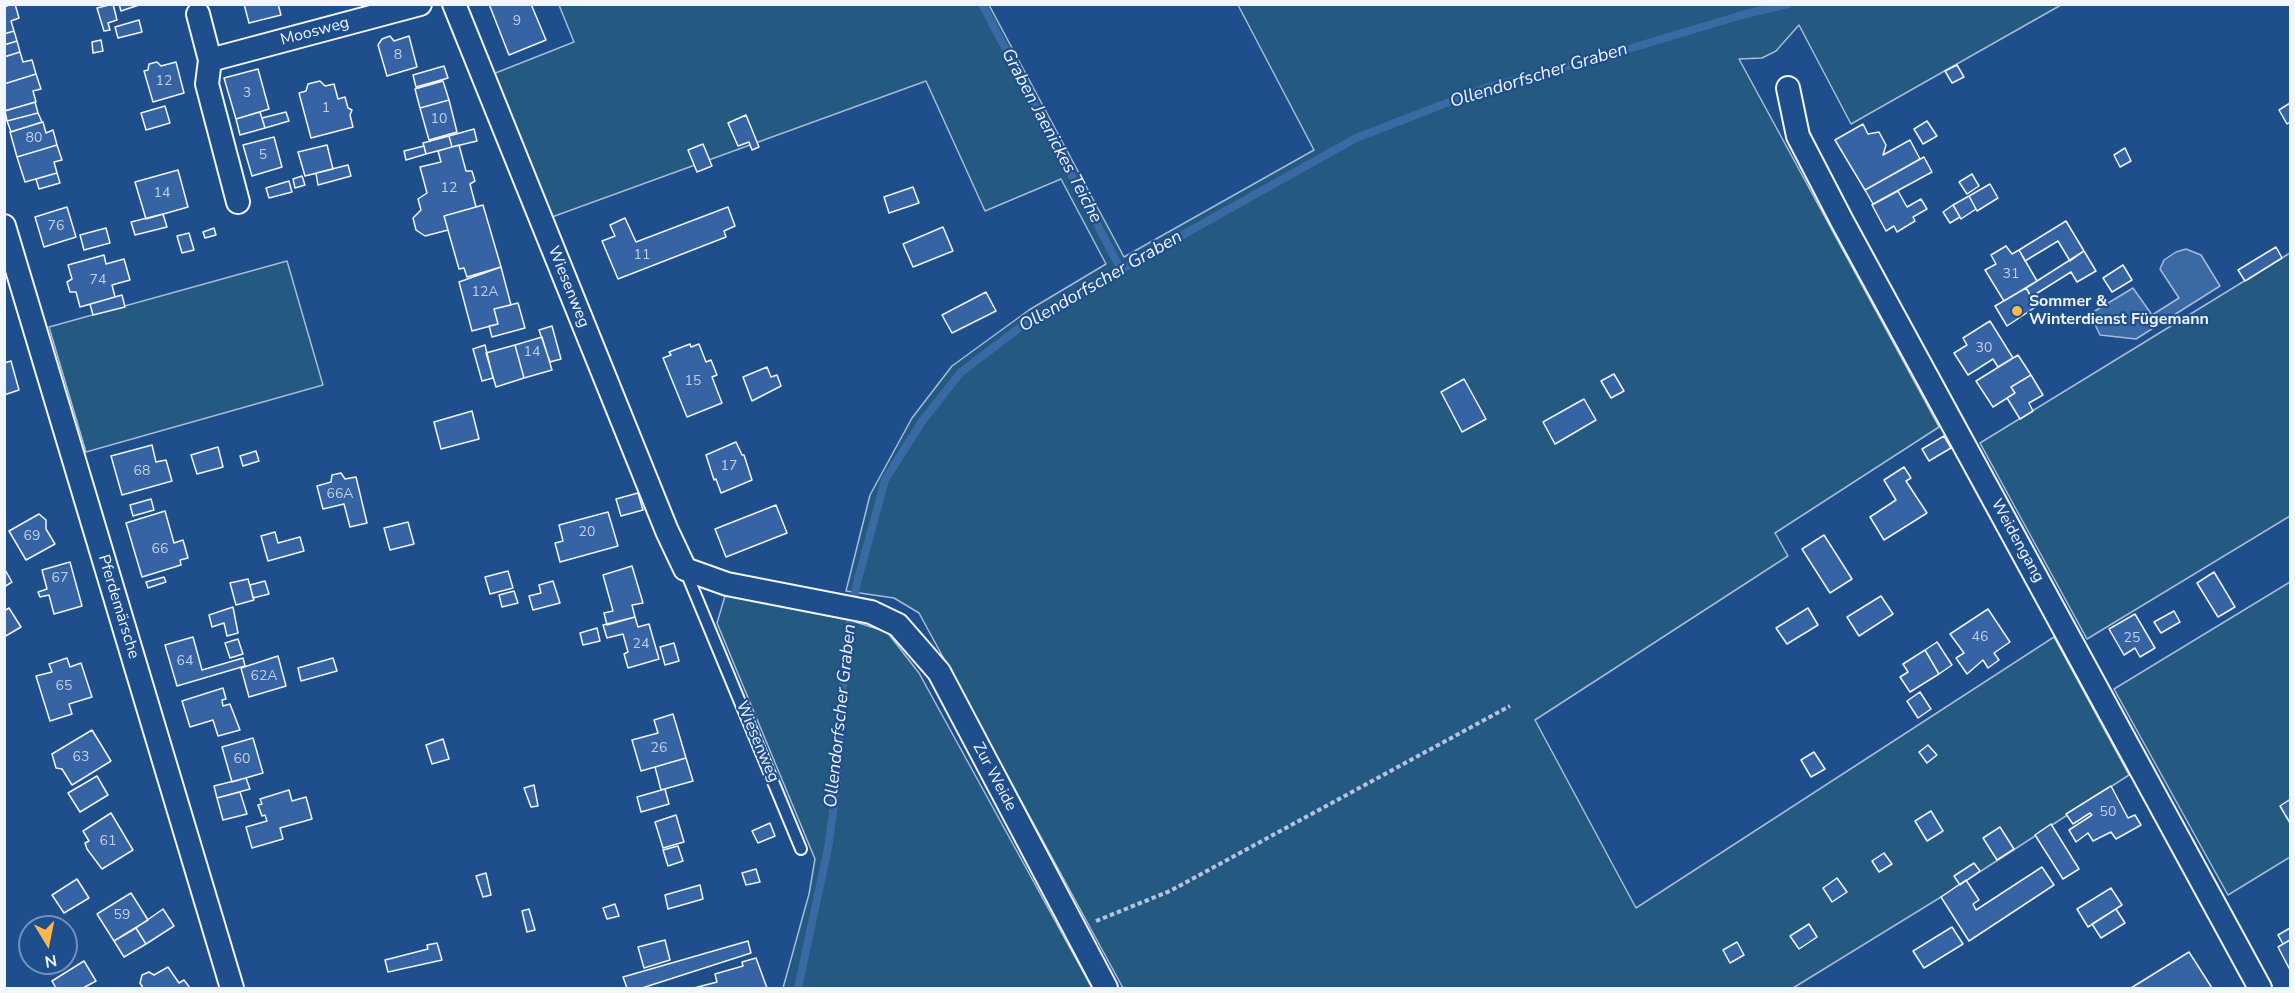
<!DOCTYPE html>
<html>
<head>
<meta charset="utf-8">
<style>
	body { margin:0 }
	#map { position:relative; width:2295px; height:993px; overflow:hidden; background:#1f4e8c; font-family:"Nunito Sans",sans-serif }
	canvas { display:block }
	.frame { position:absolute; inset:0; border:6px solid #f2f6ff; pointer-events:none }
	.north { position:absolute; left:18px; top:915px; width:60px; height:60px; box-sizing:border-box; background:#1f4e8c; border:2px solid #7391ba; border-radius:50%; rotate:170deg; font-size:16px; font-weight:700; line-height:24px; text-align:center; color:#f2f6ff }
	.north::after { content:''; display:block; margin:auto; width:21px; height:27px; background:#ffb74d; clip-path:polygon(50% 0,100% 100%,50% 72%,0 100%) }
</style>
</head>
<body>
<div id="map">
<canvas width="2295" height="993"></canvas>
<div class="frame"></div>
<div class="north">N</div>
</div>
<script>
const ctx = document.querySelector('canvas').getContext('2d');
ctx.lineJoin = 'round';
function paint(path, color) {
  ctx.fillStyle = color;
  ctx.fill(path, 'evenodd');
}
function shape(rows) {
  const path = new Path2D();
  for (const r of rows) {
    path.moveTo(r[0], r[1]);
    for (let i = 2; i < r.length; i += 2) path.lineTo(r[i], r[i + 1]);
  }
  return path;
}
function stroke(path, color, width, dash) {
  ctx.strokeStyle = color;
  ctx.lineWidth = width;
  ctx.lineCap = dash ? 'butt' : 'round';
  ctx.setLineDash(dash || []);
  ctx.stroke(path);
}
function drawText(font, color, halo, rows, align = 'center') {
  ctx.font = font + ' "Nunito Sans",sans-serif';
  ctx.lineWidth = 4.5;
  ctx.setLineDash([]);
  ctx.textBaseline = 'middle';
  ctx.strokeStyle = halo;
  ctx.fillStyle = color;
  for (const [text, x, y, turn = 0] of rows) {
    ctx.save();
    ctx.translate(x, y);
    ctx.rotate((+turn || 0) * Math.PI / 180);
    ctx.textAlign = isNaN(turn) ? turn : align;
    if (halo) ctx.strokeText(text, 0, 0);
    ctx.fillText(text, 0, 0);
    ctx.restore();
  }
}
const green = shape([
	[559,5,989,5,1124,257,1314,150,1238,5,2061,5,1851,124,1799,25,1776,51,1762,58,1739,59,1939,427,1775,533,1788,556,1535,720,1636,908,2054,637,2129,775,1941,897,1793,988,1123,988,919,613,894,598,846,591,870,495,912,418,952,366,1029,310,1106,264,1061,179,985,211,926,81,552,217,493,74,574,42,559,5],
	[2290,253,2290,516,2087,639,1980,443,2290,253],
	[287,261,323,385,86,452,49,327,287,261],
	[2290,582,2290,857,2228,895,2114,689,2290,582],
	[735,594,843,618,887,632,919,673,1092,988,783,988,809,894,815,859,717,623,725,596,735,594]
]);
const water = shape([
	[2186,249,2201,255,2220,286,2136,339,2100,335,2090,314,2133,288,2152,315,2179,298,2160,269,2164,260,2176,252,2186,249]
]);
const stream = shape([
	[982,4,1120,268],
	[798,988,828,848,837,783,845,650,857,583,885,480,921,423,960,373,1027,322,1356,138,1488,87,1605,56,1742,15,1788,4]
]);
const building = shape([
	[12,4,15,4,19,18,11,21,14,31,4,34,4,7,12,4],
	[113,4,117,20,108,23,110,30,104,31,97,8,113,4],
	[119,4,142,4,121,11,119,4],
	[244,4,278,4,281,15,249,23,244,4],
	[489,4,531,4,546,40,509,55,489,4],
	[139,20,142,32,118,38,115,27,139,20],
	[14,31,17,41,4,45,4,34,14,31],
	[390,36,394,41,409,36,417,67,387,76,378,45,382,39,390,36],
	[101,40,103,51,93,53,92,42,101,40],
	[17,41,20,52,4,57,4,45,17,41],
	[20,52,23,62,32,60,36,74,4,84,4,57,20,52],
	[157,62,161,66,176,62,184,93,153,102,144,71,148,70,149,64,157,62],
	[1957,65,1964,77,1952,83,1945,71,1957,65],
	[444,66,448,78,416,87,413,75,444,66],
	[258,69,269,109,236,119,224,78,258,69],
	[36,74,41,89,33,91,36,102,4,111,4,84,36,74],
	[320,81,325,86,334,84,338,99,345,97,348,108,352,110,350,115,353,127,311,138,299,93,306,91,308,84,320,81],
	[443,81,449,100,420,108,415,89,443,81],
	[449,100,457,132,429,140,420,108,449,100],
	[35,102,38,113,7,121,5,111,35,102],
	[2290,103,2290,122,2287,124,2279,110,2290,103],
	[165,106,170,123,146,130,141,113,165,106],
	[260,112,265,128,240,135,236,119,260,112],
	[286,112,289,121,265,128,262,118,286,112],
	[38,113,42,122,11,132,7,121,38,113],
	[746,115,759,147,752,150,749,142,738,146,728,123,746,115],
	[1927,121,1937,136,1923,144,1914,129,1927,121],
	[43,122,46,133,53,130,57,145,17,157,10,132,43,122],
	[1863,124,1868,134,1879,132,1886,145,1883,155,1910,140,1920,159,1865,190,1835,140,1863,124],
	[474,129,477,141,452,147,449,136,474,129],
	[449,136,452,147,426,154,423,143,449,136],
	[274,137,282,167,252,176,243,145,274,137],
	[703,144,712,166,697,172,688,150,703,144],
	[57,145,62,160,54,162,57,173,25,182,17,157,57,145],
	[327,145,333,169,305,176,298,152,327,145],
	[459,145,466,171,472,171,475,181,470,184,476,207,444,216,448,230,425,236,416,230,413,218,421,210,418,199,427,193,420,167,441,162,438,151,459,145],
	[424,146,426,154,406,160,404,151,424,146],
	[2125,148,2131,161,2120,167,2114,155,2125,148],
	[1924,157,1932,172,1873,204,1865,190,1924,157],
	[348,165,351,176,318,185,316,173,348,165],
	[178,170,188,207,146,219,135,182,178,170],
	[57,173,60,183,39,189,36,179,57,173],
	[1972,174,1979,186,1967,194,1959,182,1972,174],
	[302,176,305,185,295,188,293,179,302,176],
	[289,181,292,192,269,198,266,188,289,181],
	[1990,184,1998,198,1977,211,1969,196,1990,184],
	[913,187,919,203,889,213,884,197,913,187],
	[1898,191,1907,207,1921,199,1927,209,1913,217,1915,221,1897,232,1894,226,1886,231,1872,205,1898,191],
	[1969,196,1976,209,1961,219,1953,205,1969,196],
	[483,205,501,267,467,277,464,268,459,269,444,216,483,205],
	[1953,205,1960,217,1950,223,1943,212,1953,205],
	[67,207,76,237,44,247,35,217,67,207],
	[728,207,735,226,724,231,726,237,618,279,602,241,615,236,610,225,625,218,636,242,728,207],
	[163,214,167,227,135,235,131,222,163,214],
	[2066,221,2084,251,2070,261,2058,241,2025,261,2019,250,2066,221],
	[943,227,953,251,913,267,903,244,943,227],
	[106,228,110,243,84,250,80,235,106,228],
	[214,228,216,235,205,238,203,232,214,228],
	[189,233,194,250,182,253,177,236,189,233],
	[2006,246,2012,254,2019,250,2037,281,2004,301,1985,270,1996,264,1991,255,2006,246],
	[2276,247,2282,258,2245,281,2238,270,2276,247],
	[2084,251,2096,271,2077,282,2071,272,2031,297,2026,288,2084,251],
	[104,255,106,264,124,259,130,280,112,285,115,297,80,307,76,292,70,292,67,282,72,279,68,265,104,255],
	[2123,265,2132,280,2112,292,2103,278,2123,265],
	[501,267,511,305,494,309,498,324,472,331,459,282,501,267],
	[2026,288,2037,306,2007,326,1995,306,2026,288],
	[986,292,996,311,952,333,942,315,986,292],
	[122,295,125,307,93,315,90,304,122,295],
	[518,303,525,328,492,337,489,326,498,324,494,309,518,303],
	[1990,321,2013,358,1998,367,1993,359,1968,375,1954,353,1967,345,1963,338,1990,321],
	[552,326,561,359,550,362,539,330,552,326],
	[542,337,552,370,524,378,515,345,542,337],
	[690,344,691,347,699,344,706,362,711,360,717,375,712,377,722,403,687,417,663,358,671,355,669,352,690,344],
	[485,345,493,378,482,381,473,349,485,345],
	[515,345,524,378,496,387,486,353,515,345],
	[2018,355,2031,375,2011,387,2015,393,1993,407,1976,381,2018,355],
	[11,361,19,390,4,395,4,363,11,361],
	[767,367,771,377,777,375,781,386,752,401,743,377,767,367],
	[1614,374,1624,391,1611,398,1601,381,1614,374],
	[2031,375,2043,395,2029,403,2033,411,2020,419,2007,398,2015,393,2011,387,2031,375],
	[1464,379,1486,419,1462,432,1441,392,1464,379],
	[1584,399,1596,420,1555,444,1543,422,1584,399],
	[472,411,479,439,441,449,434,422,472,411],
	[1944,436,1951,448,1929,461,1922,449,1944,436],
	[736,442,742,455,744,455,752,480,721,493,716,479,714,480,706,455,736,442],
	[152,445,156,462,166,460,172,481,122,495,111,456,152,445],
	[218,447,223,467,197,474,191,455,218,447],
	[256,451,259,461,243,466,240,456,256,451],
	[1904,467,1911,478,1906,481,1927,513,1884,540,1870,517,1896,500,1884,480,1904,467],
	[341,473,345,479,356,477,367,523,350,527,344,504,323,509,317,486,331,482,332,475,341,473],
	[638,493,643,510,621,516,616,499,638,493],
	[151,499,154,510,133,516,130,505,151,499],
	[776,505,787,533,726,557,715,529,776,505],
	[165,511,174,543,183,540,188,558,180,560,181,565,142,577,126,523,165,511],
	[608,512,618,546,560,562,555,543,563,541,559,525,608,512],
	[39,514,46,520,46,529,55,544,26,560,9,531,39,514],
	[408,522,414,544,390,550,384,528,408,522],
	[275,532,278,543,300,537,304,551,268,561,261,536,275,532],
	[1824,535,1852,579,1830,593,1802,549,1824,535],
	[70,562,82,606,54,614,49,595,40,597,38,592,47,589,42,570,70,562],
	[632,566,643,603,632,605,635,617,607,625,604,613,613,611,603,575,632,566],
	[4,568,12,582,4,587,4,568],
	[508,571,513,588,490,594,485,577,508,571],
	[2214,572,2235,607,2218,617,2197,583,2214,572],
	[164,577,166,582,148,588,146,582,164,577],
	[248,579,254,600,236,605,230,583,248,579],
	[265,581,269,594,253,598,250,585,265,581],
	[553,581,560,603,533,610,529,596,541,593,539,585,553,581],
	[514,591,518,603,502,607,499,595,514,591],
	[1881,596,1893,614,1859,636,1847,617,1881,596],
	[233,607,238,633,227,636,224,623,212,627,209,615,233,607],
	[9,608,21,627,4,637,4,611,9,608],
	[1808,608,1818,625,1787,644,1776,628,1808,608],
	[1988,609,2010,642,1994,653,1999,660,1988,668,1983,660,1967,674,1956,658,1964,653,1950,634,1988,609],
	[2174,611,2180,622,2161,633,2154,622,2174,611],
	[2135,614,2155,648,2140,657,2135,648,2124,655,2109,629,2135,614],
	[635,617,638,627,649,624,659,659,628,668,624,654,628,652,623,634,607,638,603,625,635,617],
	[597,628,600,641,583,645,580,633,597,628],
	[193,637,202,670,243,658,245,666,177,686,165,645,193,637],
	[238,639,243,654,230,658,225,643,238,639],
	[1937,642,1952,665,1939,674,1925,650,1937,642],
	[674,643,679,661,665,665,660,647,674,643],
	[1925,650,1939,674,1910,692,1900,677,1908,672,1903,664,1925,650],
	[278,656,286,686,249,697,241,668,278,656],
	[67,658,70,667,81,663,92,697,69,704,72,714,50,721,36,676,52,672,49,664,67,658],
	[333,658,337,671,301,681,298,668,333,658],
	[223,688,226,699,222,700,223,706,230,704,240,730,218,736,213,720,190,727,182,701,223,688],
	[1920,692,1931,709,1918,718,1907,701,1920,692],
	[673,714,686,758,641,771,632,740,658,733,654,720,673,714],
	[92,730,111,761,72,785,62,769,56,768,52,754,92,730],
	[253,738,263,773,232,782,222,747,253,738],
	[443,739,449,759,432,764,426,745,443,739],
	[1928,745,1937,755,1927,763,1919,752,1928,745],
	[1814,752,1825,769,1811,777,1801,760,1814,752],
	[686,758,693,781,661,790,655,767,686,758],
	[97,776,108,795,80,812,68,793,97,776],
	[246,778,250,789,217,798,214,786,246,778],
	[534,785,538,806,531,807,524,788,534,785],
	[2111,786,2128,818,2135,815,2141,825,2116,839,2111,832,2093,841,2088,833,2076,842,2069,830,2092,815,2090,813,2073,824,2066,814,2111,786],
	[665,789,669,804,641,812,637,797,665,789],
	[289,790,292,801,306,797,312,819,280,828,283,839,252,848,246,827,267,821,265,815,262,816,258,805,262,804,260,799,289,790],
	[240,792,247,814,223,820,217,798,240,792],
	[2289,800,2290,802,2290,823,2280,806,2289,800],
	[1931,811,1943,831,1927,841,1915,821,1931,811],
	[111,813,133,850,102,869,87,849,85,843,89,841,83,831,111,813],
	[676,815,684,842,663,848,655,822,676,815],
	[770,823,775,836,758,843,752,831,770,823],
	[2051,824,2079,869,2063,879,2035,835,2051,824],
	[2000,827,2014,849,1997,860,1983,838,2000,827],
	[678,846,683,861,668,866,663,850,678,846],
	[1884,853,1892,864,1879,872,1872,861,1884,853],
	[1974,863,1980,871,1960,885,1954,876,1974,863],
	[2042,867,2054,885,1969,941,1941,897,1966,880,1979,900,1973,904,1976,910,2042,867],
	[756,869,760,882,746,885,742,873,756,869],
	[486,873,491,895,483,897,476,876,486,873],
	[1837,878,1847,892,1832,902,1823,888,1837,878],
	[77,879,89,898,64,913,52,895,77,879],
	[700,885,703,899,668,909,665,895,700,885],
	[2111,888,2122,905,2088,927,2077,909,2111,888],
	[131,893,148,920,114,941,97,914,131,893],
	[615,904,619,916,607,919,603,908,615,904],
	[163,909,174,926,146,944,136,928,163,909],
	[529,909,535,930,527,932,522,911,529,909],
	[2116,909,2125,923,2101,938,2092,924,2116,909],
	[1809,924,1817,937,1799,949,1790,936,1809,924],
	[1952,927,1963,944,1924,968,1913,951,1952,927],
	[136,928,146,944,124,957,114,941,136,928],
	[2290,928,2290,940,2283,944,2278,935,2290,928],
	[665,940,670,960,644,968,638,947,665,940],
	[2290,940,2290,970,2278,947,2290,940],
	[748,941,751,953,642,988,627,988,623,977,748,941],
	[1737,942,1744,955,1730,963,1723,950,1737,942],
	[437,943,442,960,388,972,385,960,428,949,427,945,437,943],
	[2189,952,2212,988,2131,988,2189,952],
	[756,958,767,988,694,988,717,982,715,974,743,966,742,962,756,958],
	[84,961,96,981,83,988,56,988,52,981,84,961],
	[168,967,179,983,184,980,190,988,143,988,140,983,142,975,149,972,154,975,168,967]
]);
const path = shape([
	[1096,921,1170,891,1510,706]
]);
const lane = shape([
	[686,572,801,849]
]);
const street = shape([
	[454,4,667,531,685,569,727,584,871,612,898,625,939,672,1106,988],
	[198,14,210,60,207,84,238,202],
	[210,60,420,4],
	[1788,88,1798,136,1842,221,2260,988],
	[4,226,232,988]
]);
const markers = [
	[2017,311,6,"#ffb74d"]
];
const numberNames = [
	["9",517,22],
	["8",398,56],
	["12",164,82],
	["3",247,94],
	["1",326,109],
	["10",439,120],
	["80",34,139],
	["5",263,156],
	["12",449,189],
	["14",162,194],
	["76",56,227],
	["11",642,256],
	["31",2011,275],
	["74",98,281],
	["12A",485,293],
	["30",1984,349],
	["14",532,353],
	["15",693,382],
	["17",729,467],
	["68",142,472],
	["66A",340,495],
	["20",587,533],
	["69",32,537],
	["66",160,550],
	["67",60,579],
	["46",1980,638],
	["25",2132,639],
	["24",641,645],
	["64",185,662],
	["62A",264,677],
	["65",64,687],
	["26",659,749],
	["63",81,758],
	["60",242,760],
	["50",2108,813],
	["61",108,842],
	["59",122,916]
];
const streetNames = [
	["Moosweg",315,32,-15],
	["Wiesenweg",568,287,68],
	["Weidengang",2017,541,61],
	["Pferdemärsche",118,607,73],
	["Wiesenweg",757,742,67],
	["Zur Weide",994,777,62]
];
const poiNames = [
	["Sommer &",2029,302],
	["Winterdienst Fügemann",2029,320]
];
const waterNames = [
	["Ollendorfscher Graben",1539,76,-17],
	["Graben Jaenickes Teiche",1051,136,62],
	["Ollendorfscher Graben",1101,282,-30],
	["Ollendorfscher Graben",841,716,-84]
];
paint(green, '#245a82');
stroke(green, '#a8bbd7', 1.5);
paint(water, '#3b69a3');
stroke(water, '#a8bbd7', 1.5);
stroke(stream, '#3b69a3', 8);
paint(building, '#3563a3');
stroke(building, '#f2f6ff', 1.5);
stroke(lane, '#f2f6ff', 14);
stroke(street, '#f2f6ff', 26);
stroke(path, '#b3c4dc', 4, [4.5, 3]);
stroke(lane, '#1f4e8c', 10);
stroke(street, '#1f4e8c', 22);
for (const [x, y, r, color] of markers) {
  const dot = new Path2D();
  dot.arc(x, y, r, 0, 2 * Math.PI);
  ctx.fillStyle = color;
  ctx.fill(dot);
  stroke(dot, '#1f4e8c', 2);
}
drawText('14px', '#c3d1e8', null, numberNames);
drawText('16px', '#f2f6ff', '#1f4e8c', streetNames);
drawText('bold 16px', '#f2f6ff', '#1f4e8c', poiNames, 'left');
drawText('italic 18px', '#f2f6ff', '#1f4e8c', waterNames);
</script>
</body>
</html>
